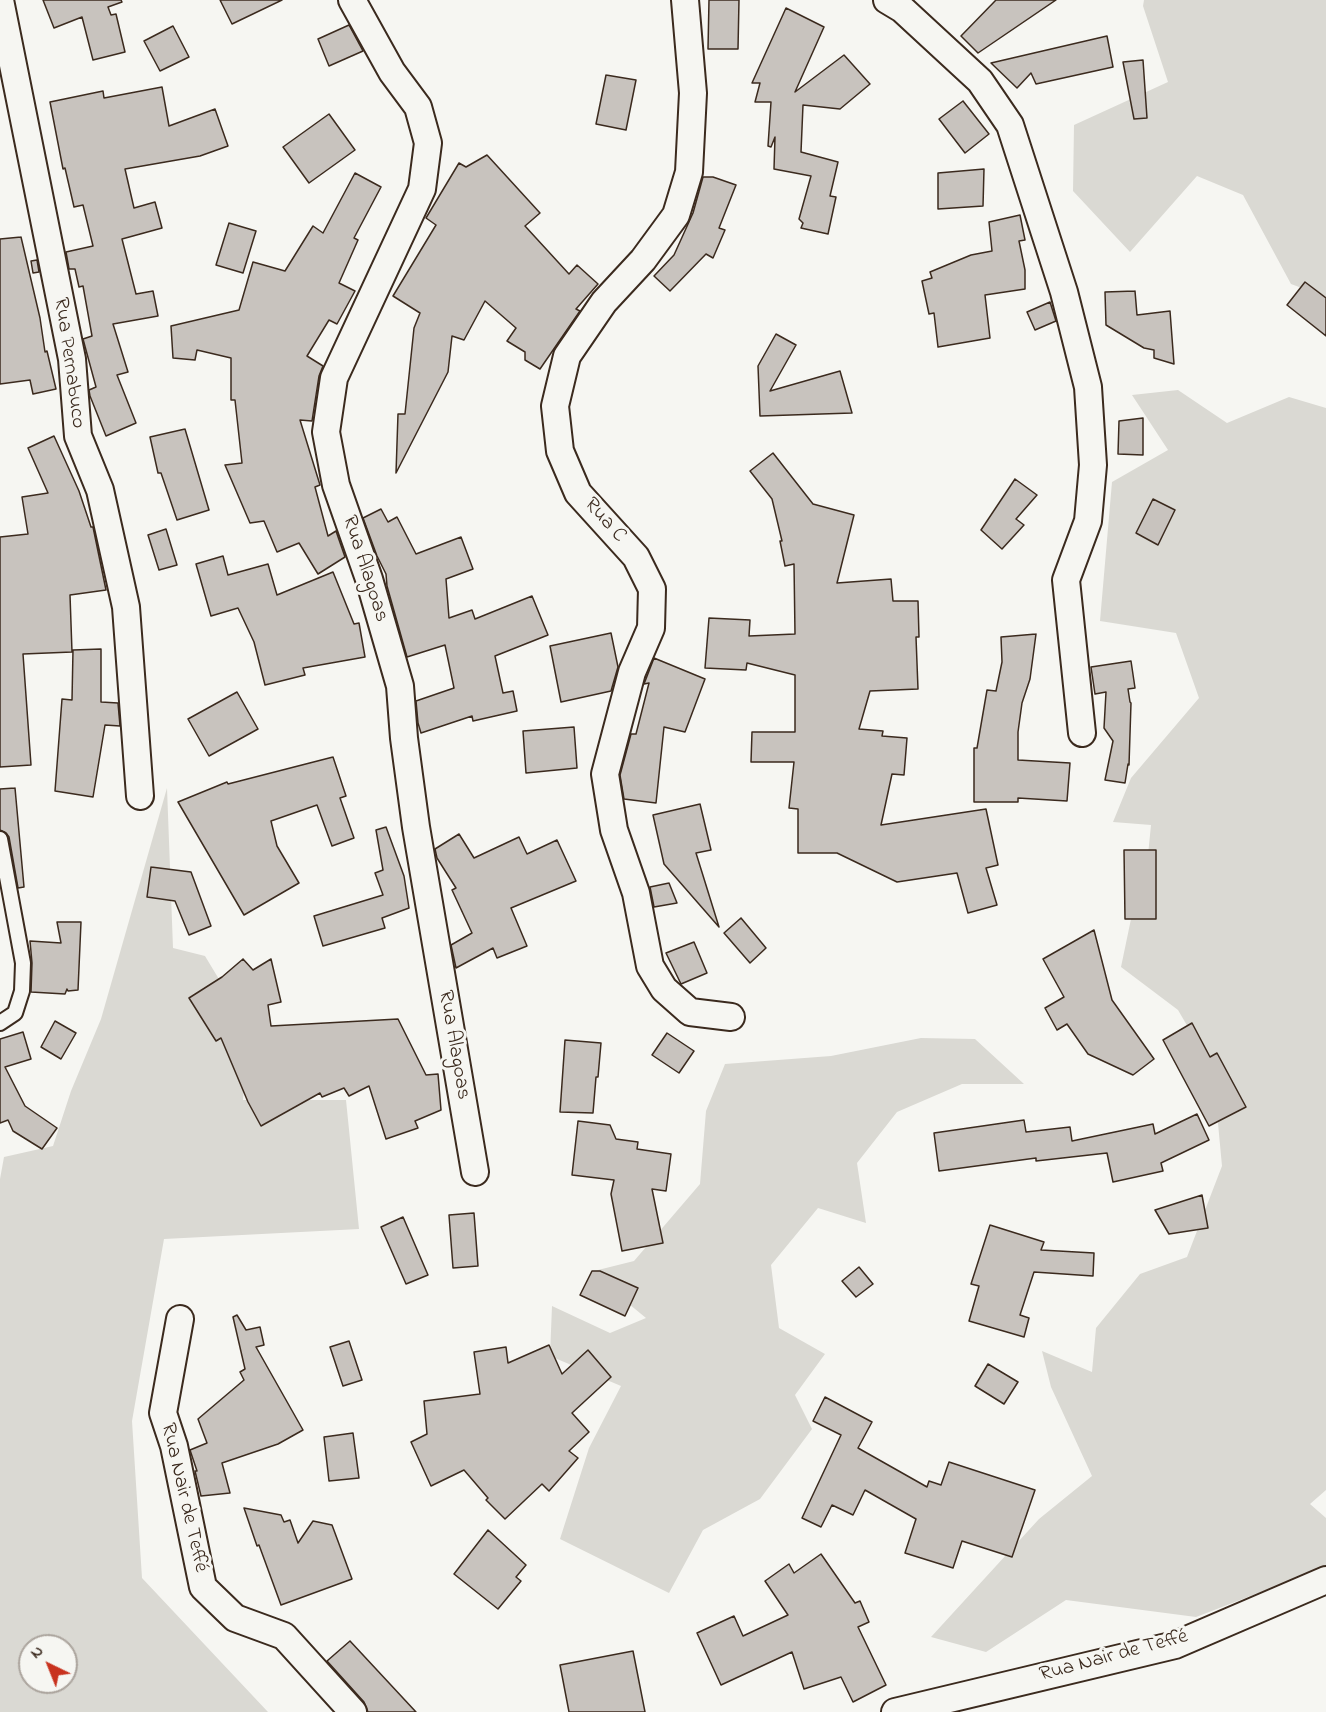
<!DOCTYPE html>
<html>
<head>
<meta charset="utf-8">
<style>
	body { margin:0 }
	#map { position:relative; width:1326px; height:1712px; overflow:hidden; background:#f6f6f2; font-family:"Indie Flower",sans-serif }
	canvas { display:block }
	.north { position:absolute; left:18px; top:1634px; width:60px; height:60px; box-sizing:border-box; background:#f6f6f2; border:2px solid #aba49d; border-radius:50%; rotate:317deg; font-size:16px; font-weight:700; line-height:24px; text-align:center; color:#3b2a1e }
	.north::after { content:''; display:block; margin:auto; width:21px; height:27px; background:#c8321e; clip-path:polygon(50% 0,100% 100%,50% 72%,0 100%) }
</style>
</head>
<body>
<div id="map">
<canvas width="1326" height="1712"></canvas>
<div class="north">N</div>
</div>
<script>
const ctx = document.querySelector('canvas').getContext('2d');
ctx.lineJoin = 'round';
function paint(path, color) {
  ctx.fillStyle = color;
  ctx.fill(path, 'evenodd');
}
function shape(rows) {
  const path = new Path2D();
  for (const r of rows) {
    path.moveTo(r[0], r[1]);
    for (let i = 2; i < r.length; i += 2) path.lineTo(r[i], r[i + 1]);
  }
  return path;
}
function stroke(path, color, width, dash) {
  ctx.strokeStyle = color;
  ctx.lineWidth = width;
  ctx.lineCap = dash ? 'butt' : 'round';
  ctx.setLineDash(dash || []);
  ctx.stroke(path);
}
function drawText(font, color, halo, rows, align = 'center') {
  ctx.font = font + ' "Indie Flower",sans-serif';
  ctx.lineWidth = 6;
  ctx.setLineDash([]);
  ctx.textBaseline = 'middle';
  ctx.strokeStyle = halo;
  ctx.fillStyle = color;
  for (const [text, x, y, turn = 0] of rows) {
    ctx.save();
    ctx.translate(x, y);
    ctx.rotate((+turn || 0) * Math.PI / 180);
    ctx.textAlign = isNaN(turn) ? turn : align;
    if (halo) ctx.strokeText(text, 0, 0);
    ctx.fillText(text, 0, 0);
    ctx.restore();
  }
}
const green = shape([
	[1144,0,1326,0,1326,297,1291,284,1243,195,1197,176,1130,252,1073,191,1074,125,1168,82,1143,6],
	[1178,390,1227,423,1289,397,1326,408,1326,1490,1310,1504,1326,1518,1326,1567,1196,1617,1066,1600,986,1652,931,1637,1039,1519,1092,1476,1051,1387,1042,1351,1092,1372,1096,1328,1140,1274,1187,1257,1222,1166,1213,1070,1178,1010,1121,967,1136,895,1148,855,1151,825,1113,822,1131,778,1199,698,1176,633,1100,621,1112,482,1168,450,1132,395],
	[167,788,173,948,205,956,249,1029,243,1100,346,1100,359,1229,164,1239,132,1421,142,1578,268,1712,0,1712,0,1179,4,1157,53,1146,71,1091,101,1019],
	[30,1646,66,1646,66,1682,30,1682],
	[921,1038,975,1039,1024,1084,962,1084,897,1112,857,1163,866,1223,818,1208,771,1265,779,1328,825,1354,795,1395,812,1429,760,1499,703,1530,669,1593,560,1539,589,1448,621,1386,550,1356,552,1306,610,1333,646,1318,590,1272,634,1261,700,1184,706,1111,725,1064,831,1056]
]);
const building = shape([
	[43,0,121,0,122,2,108,7,111,15,116,14,125,52,93,60,82,17,54,28,43,0],
	[220,0,282,0,232,24,220,0],
	[709,0,739,0,738,49,708,49,709,0],
	[996,0,1056,0,978,53,961,36,996,0],
	[786,8,824,27,795,92,844,55,870,84,840,109,803,105,801,152,838,162,830,196,836,197,828,234,801,228,803,223,799,219,811,176,774,169,775,137,771,147,768,146,771,102,755,102,760,83,752,83,786,8],
	[349,25,363,51,329,66,318,39,349,25],
	[173,26,189,57,160,71,144,41,173,26],
	[1107,36,1113,67,1036,84,1031,73,1017,88,991,63,1107,36],
	[1143,60,1147,118,1134,119,1123,62,1143,60],
	[606,75,636,80,626,130,596,124,606,75],
	[162,87,169,126,215,109,228,146,200,156,125,169,134,208,155,202,162,228,122,239,136,294,153,291,158,316,113,324,128,372,117,375,136,423,106,436,90,396,89,390,96,387,83,339,92,336,83,286,79,287,75,269,69,269,66,252,93,246,83,205,74,207,65,168,63,169,50,102,103,91,104,98,162,87],
	[963,101,989,134,965,153,939,119,963,101],
	[329,114,355,150,309,183,283,147,329,114],
	[487,155,540,213,525,226,569,274,577,265,598,284,576,309,580,311,540,369,525,360,525,352,507,341,516,328,485,301,464,340,452,336,448,372,396,473,398,414,405,414,414,328,420,313,393,296,436,225,426,218,459,163,466,167,487,155],
	[984,169,983,206,938,209,938,173,984,169],
	[355,173,381,187,354,238,358,240,339,283,355,291,337,324,329,320,307,356,323,366,319,376,312,421,300,420,320,485,315,487,328,536,336,531,345,557,318,574,299,543,277,552,264,521,250,523,225,465,242,463,235,400,231,400,231,358,197,350,195,360,173,358,171,326,239,310,253,262,285,271,313,226,323,233,355,173],
	[703,177,713,177,736,185,719,228,725,230,713,258,706,254,670,291,654,276,674,255,693,213,703,177],
	[1020,215,1025,240,1019,241,1025,270,1025,289,985,295,990,338,938,347,934,313,929,314,922,281,932,278,930,272,971,255,992,251,989,222,1020,215],
	[229,223,256,231,243,273,216,265,229,223],
	[21,237,40,318,45,352,47,351,56,389,33,394,30,380,0,384,0,239,21,237],
	[37,260,39,272,33,273,31,261,37,260],
	[1305,282,1326,298,1326,336,1287,305,1305,282],
	[1135,291,1137,315,1170,311,1174,364,1154,358,1154,350,1144,348,1106,325,1105,292,1135,291],
	[1050,302,1056,321,1035,330,1027,312,1050,302],
	[776,334,796,345,770,391,840,371,852,413,760,416,758,366,776,334],
	[1143,418,1143,455,1118,454,1119,421,1143,418],
	[185,429,209,510,177,520,161,473,158,473,150,437,185,429],
	[54,436,79,491,91,527,93,527,106,590,70,595,72,652,23,654,31,765,0,767,0,537,28,534,22,497,48,493,28,448,54,436],
	[773,453,813,504,854,515,837,583,891,579,893,601,918,601,919,637,916,637,918,689,870,691,859,729,883,731,882,736,907,738,904,775,892,774,881,825,986,809,998,865,986,868,997,905,968,913,957,873,897,882,837,853,798,853,798,809,789,808,794,762,751,762,752,732,795,732,795,675,747,663,746,670,705,668,709,618,750,620,749,636,795,634,794,564,785,566,780,541,782,541,772,499,750,471,773,453],
	[1015,479,1037,495,1016,519,1024,525,1002,549,981,530,1015,479],
	[1153,499,1175,510,1158,545,1136,533,1153,499],
	[381,509,388,522,397,517,416,554,461,537,473,569,446,579,449,618,472,610,475,619,532,596,548,635,495,656,503,693,513,691,517,711,473,721,472,716,421,733,418,723,416,701,454,688,445,645,407,657,387,586,386,574,377,556,363,518,381,509],
	[166,529,177,565,159,570,148,535,166,529],
	[223,556,228,575,268,564,277,595,333,572,354,624,359,623,365,657,303,668,305,675,265,685,254,642,238,608,211,616,196,564,223,556],
	[611,633,618,667,611,691,561,702,550,646,611,633],
	[1036,634,1030,679,1022,703,1018,732,1018,760,1070,763,1067,801,1018,798,1018,802,974,802,974,748,977,748,987,690,996,691,1002,662,1001,637,1036,634],
	[101,649,101,702,118,703,120,726,105,725,93,797,55,791,62,699,72,700,73,650,101,649],
	[654,658,705,679,685,732,664,727,656,803,624,799,620,775,631,734,636,734,649,683,644,684,654,658],
	[1131,661,1135,688,1128,689,1130,702,1131,703,1129,765,1128,764,1125,783,1105,780,1113,741,1104,728,1106,692,1095,694,1091,667,1131,661],
	[237,692,258,729,209,756,188,719,237,692],
	[574,727,577,768,526,773,523,731,574,727],
	[333,757,346,796,340,798,354,838,332,846,317,805,271,821,277,846,299,883,244,915,178,802,227,782,228,784,333,757],
	[15,788,24,887,18,888,9,837,6,833,0,830,0,789,15,788],
	[700,804,711,850,696,853,719,927,664,864,653,815,700,804],
	[386,827,404,876,409,908,382,918,385,928,323,946,314,916,383,895,375,873,383,870,376,830,386,827],
	[459,834,474,858,519,837,527,854,557,840,576,881,511,908,527,946,497,958,493,948,456,968,451,945,472,933,452,890,456,888,437,858,435,849,459,834],
	[1124,850,1156,850,1156,919,1125,919,1124,850],
	[151,867,191,872,211,926,189,935,175,901,147,897,151,867],
	[669,883,677,903,654,907,650,887,669,883],
	[741,918,766,948,750,963,724,933,741,918],
	[57,922,81,922,78,990,68,991,67,989,65,994,31,992,32,963,30,941,61,943,57,922],
	[1094,930,1112,1000,1154,1059,1133,1075,1088,1054,1067,1024,1057,1030,1045,1008,1064,997,1043,959,1094,930],
	[694,942,707,973,681,984,666,953,694,942],
	[243,959,253,970,271,959,281,1002,268,1005,271,1026,398,1019,426,1075,438,1074,441,1110,415,1121,418,1128,386,1139,369,1086,349,1096,344,1088,322,1097,320,1093,261,1126,248,1102,221,1038,216,1041,189,998,222,977,243,959],
	[55,1021,76,1033,61,1059,41,1047,55,1021],
	[1192,1023,1210,1057,1217,1053,1246,1107,1209,1126,1163,1040,1192,1023],
	[23,1032,31,1059,5,1067,25,1106,57,1128,42,1149,13,1131,8,1120,0,1123,0,1039,23,1032],
	[667,1033,694,1051,679,1073,652,1055,667,1033],
	[565,1040,601,1043,598,1077,596,1077,593,1113,560,1112,565,1040],
	[1197,1114,1209,1140,1161,1163,1163,1171,1113,1182,1107,1153,1036,1161,1036,1158,939,1171,934,1133,1024,1120,1026,1132,1070,1127,1072,1141,1153,1124,1155,1134,1197,1114],
	[578,1121,610,1125,616,1139,638,1142,637,1149,671,1154,666,1191,652,1189,663,1243,622,1251,611,1194,614,1180,572,1175,578,1121],
	[1202,1195,1208,1228,1169,1234,1155,1210,1202,1195],
	[474,1213,478,1266,453,1268,449,1215,474,1213],
	[403,1217,428,1275,406,1284,381,1227,403,1217],
	[990,1225,1044,1242,1041,1250,1094,1253,1093,1276,1034,1272,1020,1315,1029,1318,1024,1337,969,1321,979,1286,971,1284,990,1225],
	[859,1267,873,1284,856,1297,842,1281,859,1267],
	[592,1271,600,1271,638,1288,625,1316,580,1295,592,1271],
	[237,1315,246,1330,260,1327,264,1345,256,1347,303,1430,278,1444,222,1463,230,1493,201,1496,195,1471,197,1471,190,1450,207,1443,198,1419,244,1380,240,1372,245,1369,233,1317,237,1315],
	[349,1341,362,1380,343,1386,330,1347,349,1341],
	[549,1345,562,1374,588,1350,611,1377,572,1413,589,1432,569,1451,578,1458,549,1491,542,1484,505,1519,486,1500,488,1498,464,1470,431,1486,411,1442,427,1434,424,1401,480,1394,474,1352,506,1347,508,1363,549,1345],
	[988,1364,1018,1382,1004,1404,975,1386,988,1364],
	[825,1397,872,1422,858,1448,927,1487,929,1481,941,1485,949,1462,1035,1490,1012,1557,962,1541,953,1568,905,1553,916,1519,865,1490,853,1515,832,1505,821,1527,802,1518,841,1435,813,1421,825,1397],
	[353,1433,359,1478,329,1481,324,1437,353,1433],
	[244,1508,281,1515,284,1522,290,1520,298,1543,313,1521,332,1525,352,1579,281,1605,259,1545,257,1546,244,1508],
	[488,1530,526,1565,516,1577,521,1581,498,1609,454,1574,488,1530],
	[821,1554,855,1603,860,1601,869,1622,858,1627,886,1685,853,1702,841,1677,804,1689,792,1652,721,1685,697,1633,734,1616,743,1636,788,1615,765,1581,789,1564,794,1573,821,1554],
	[350,1641,416,1712,368,1712,364,1702,327,1661,350,1641],
	[633,1651,645,1712,569,1712,560,1665,633,1651]
]);
const lane = shape([
	[0,839,23,963,22,991,15,1013,0,1023]
]);
const street = shape([
	[0,0,72,359,78,436,100,490,126,607,140,796],
	[352,0,392,72,418,107,428,143,422,189,334,378,326,432,336,485,369,579,400,686,404,738,416,827,475,1172],
	[685,0,693,93,689,172,676,215,643,260,604,302,567,356,555,406,560,451,578,493,636,557,652,589,651,628,632,672,605,774,614,830,636,893,650,966,664,989,690,1012,731,1017],
	[887,0,902,9,980,81,1010,125,1064,292,1088,387,1093,465,1088,521,1066,580,1082,733],
	[180,1319,163,1413,174,1446,203,1587,235,1618,284,1636,353,1712],
	[895,1712,1175,1645,1326,1580]
]);
const streetNames = [
	["Rua Pernabuco",68,363,82],
	["Rua C",604,521,48],
	["Rua Alagoas",364,569,72],
	["Rua Alagoas",453,1045,80],
	["Rua Nair de Teffé",183,1498,77],
	["Rua Nair de Teffé",1114,1657,-15]
];
paint(green, '#dad9d3');
paint(building, '#c8c3be');
stroke(building, '#3b2a1e', 1.5);
stroke(lane, '#3b2a1e', 18);
stroke(street, '#3b2a1e', 30);
stroke(lane, '#f6f6f2', 14);
stroke(street, '#f6f6f2', 26);
drawText('21px', '#3b2a1e', '#f6f6f2', streetNames);
</script>
</body>
</html>
